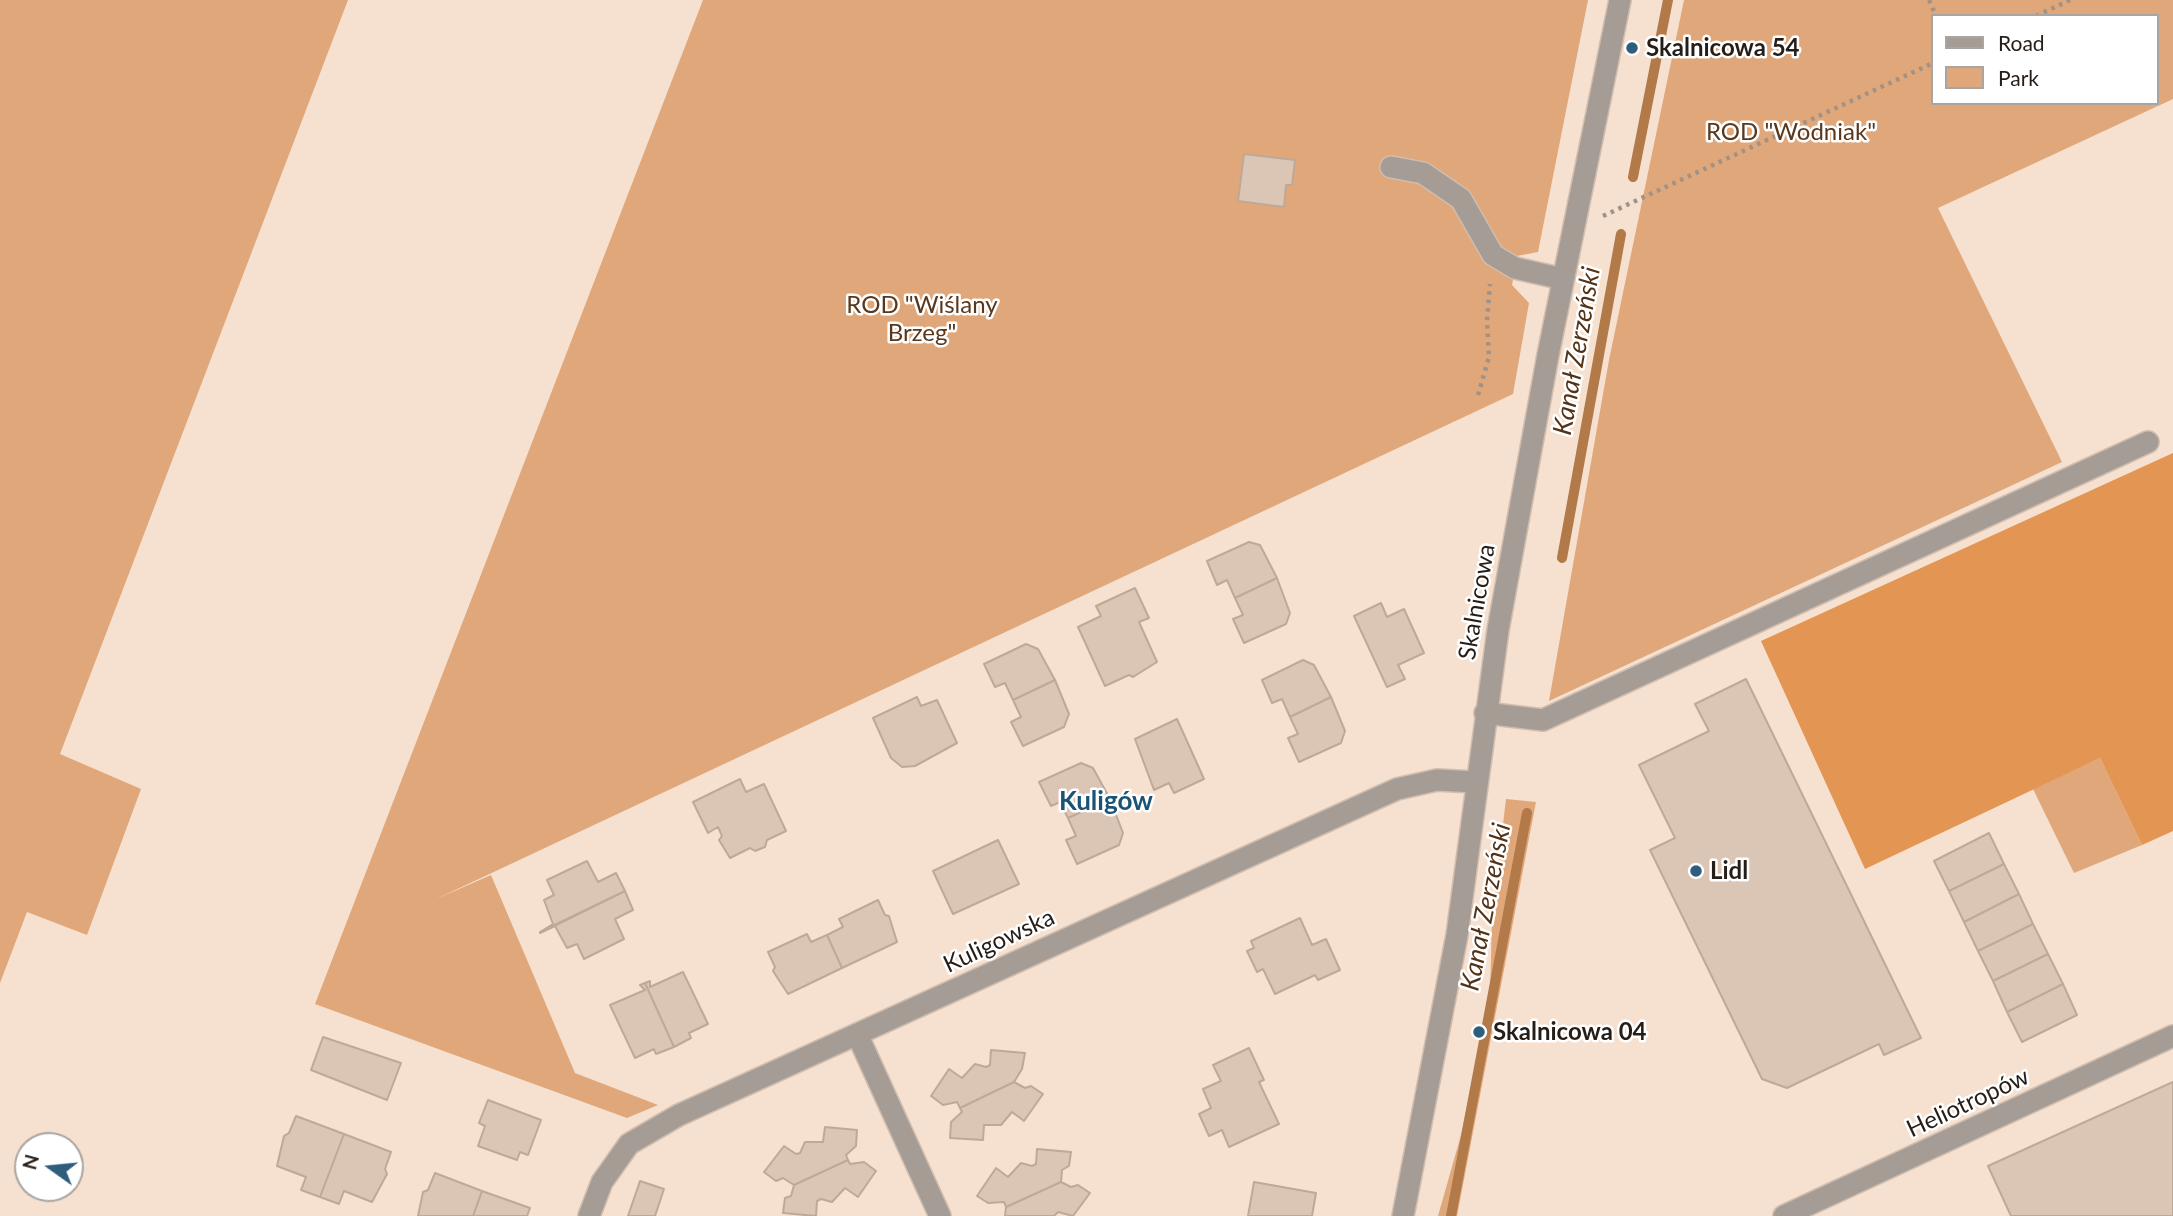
<!DOCTYPE html>
<html>
<head>
<meta charset="utf-8">
<style>
	body { margin:0 }
	#map { position:relative; width:2173px; height:1216px; overflow:hidden; background:#f6e0cf; font-family:Lato,sans-serif }
	canvas { display:block }
	.legend { position:absolute; left:1931px; top:14px; width:228px; height:91px; box-sizing:border-box; background:#fff; border:2px solid #a8a5a2; margin:0; padding:9px 12px; list-style:none; font-size:21px; color:#251d17 }
	.legend li { display:flex; align-items:center; gap:14px; height:35px }
	.legend b { width:35px; border:2px solid #a8a5a2 }
	.north { position:absolute; left:14px; top:1132px; width:70px; height:70px; box-sizing:border-box; background:#fff; border:2px solid #a8a5a2; border-radius:50%; rotate:285deg; font-size:19px; font-weight:700; line-height:28px; text-align:center; color:#251d17 }
	.north::after { content:''; display:block; margin:auto; width:24px; height:32px; background:#2e5e7c; clip-path:polygon(50% 0,100% 100%,50% 72%,0 100%) }
</style>
</head>
<body>
<div id="map">
<canvas width="2173" height="1216"></canvas>
<ul class="legend">
<li><b style="height:9px;background:#a59c95"></b>Road</li>
<li><b style="height:19px;background:#e0a77a"></b>Park</li>
</ul>
<div class="north">N</div>
</div>
<script>
const ctx = document.querySelector('canvas').getContext('2d');
ctx.lineJoin = 'round';
function paint(path, color) {
  ctx.fillStyle = color;
  ctx.fill(path, 'evenodd');
}
function shape(rows) {
  const path = new Path2D();
  for (const r of rows) {
    path.moveTo(r[0], r[1]);
    for (let i = 2; i < r.length; i += 2) path.lineTo(r[i], r[i + 1]);
  }
  return path;
}
function stroke(path, color, width, dash) {
  ctx.strokeStyle = color;
  ctx.lineWidth = width;
  ctx.lineCap = dash ? 'butt' : 'round';
  ctx.setLineDash(dash || []);
  ctx.stroke(path);
}
function drawText(font, color, halo, rows, align = 'center') {
  ctx.font = font + ' Lato,sans-serif';
  ctx.lineWidth = 5;
  ctx.setLineDash([]);
  ctx.textBaseline = 'middle';
  ctx.strokeStyle = halo;
  ctx.fillStyle = color;
  for (const [text, x, y, turn = 0] of rows) {
    ctx.save();
    ctx.translate(x, y);
    ctx.rotate((+turn || 0) * Math.PI / 180);
    ctx.textAlign = isNaN(turn) ? turn : align;
    if (halo) ctx.strokeText(text, 0, 0);
    ctx.fillText(text, 0, 0);
    ctx.restore();
  }
}
const green = shape([
	[0,0,348,0,60,754,141,789,87,935,27,912,0,983],
	[703,0,1588,0,1538,252,1517,256,1515,268,1512,285,1529,303,1513,394,434,900,491,875,575,1073,658,1105,627,1118,315,1004],
	[1684,0,2173,0,2173,99,1938,208,2062,462,1549,701,1609,360],
	[1933,16,2157,16,2157,103,1933,103],
	[2100,758,2142,845,2074,873,2033,789],
	[1506,799,1536,802,1457,1216,1438,1216,1461,1135,1490,995,1492,918]
]);
const forest = shape([
	[2173,453,2173,831,2142,845,2100,758,1865,869,1761,641]
]);
const stream = shape([
	[1633,177,1668,0],
	[1562,558,1621,234],
	[1451,1216,1527,813]
]);
const building = shape([
	[1244,154,1295,160,1292,185,1286,185,1284,207,1238,201,1244,154],
	[1249,542,1260,545,1277,578,1235,598,1227,580,1217,585,1207,561,1249,542],
	[1277,578,1290,613,1286,624,1244,643,1233,619,1243,615,1235,598,1277,578],
	[1135,588,1149,618,1139,622,1157,662,1133,677,1129,675,1105,686,1078,627,1101,616,1096,606,1135,588],
	[1381,603,1387,617,1404,609,1424,653,1398,665,1405,679,1387,687,1354,616,1381,603],
	[1026,644,1038,649,1055,680,1013,700,1005,683,995,687,984,664,1026,644],
	[1303,660,1314,665,1331,697,1290,717,1282,699,1272,703,1262,680,1303,660],
	[1746,679,1921,1038,1884,1055,1879,1044,1787,1088,1762,1079,1650,850,1675,838,1639,765,1709,731,1695,704,1746,679],
	[1055,680,1069,714,1064,727,1023,746,1011,722,1021,717,1013,700,1055,680],
	[917,697,921,706,937,700,957,743,915,766,902,767,891,758,873,718,917,697],
	[1331,697,1345,731,1341,743,1299,762,1288,738,1298,734,1290,717,1331,697],
	[1177,719,1204,779,1174,793,1169,783,1154,790,1135,739,1177,719],
	[1081,763,1093,768,1110,799,1068,818,1060,802,1051,806,1039,782,1081,763],
	[740,779,746,792,764,784,786,831,767,840,765,847,755,851,750,848,730,858,719,840,722,836,718,827,708,833,693,802,740,779],
	[1110,799,1123,833,1119,845,1077,864,1066,840,1076,836,1068,818,1110,799],
	[1989,833,2004,864,1949,891,1934,861,1989,833],
	[998,840,1019,884,953,914,933,871,998,840],
	[587,861,598,882,616,873,625,891,540,932,553,924,544,900,554,895,547,880,587,861],
	[2004,864,2019,894,1964,922,1949,891,2004,864],
	[625,891,633,910,615,919,624,939,584,959,577,944,567,948,555,926,540,933,625,891],
	[2019,894,2033,924,1978,951,1964,922,2019,894],
	[878,900,885,915,889,916,897,942,842,968,827,935,843,927,839,919,878,900],
	[1300,918,1312,945,1326,939,1340,970,1318,980,1315,975,1275,994,1263,969,1257,972,1247,951,1254,948,1251,941,1300,918],
	[2033,924,2048,954,1993,981,1978,951,2033,924],
	[807,934,811,942,827,935,842,968,788,994,773,971,775,967,768,952,807,934],
	[2048,954,2063,984,2007,1012,1993,981,2048,954],
	[683,972,708,1024,689,1033,691,1038,674,1047,645,983,650,981,650,987,683,972],
	[645,983,674,1047,656,1054,654,1049,635,1058,610,1005,645,990,640,985,645,983],
	[2063,984,2077,1015,2022,1042,2007,1012,2063,984],
	[323,1037,401,1063,387,1100,311,1070,323,1037],
	[1249,1048,1264,1080,1259,1082,1279,1124,1229,1147,1222,1130,1209,1136,1199,1114,1211,1108,1203,1089,1221,1081,1213,1065,1249,1048],
	[991,1050,1025,1053,1022,1069,1014,1082,960,1108,957,1102,943,1105,931,1096,949,1069,962,1078,975,1064,986,1067,990,1065,991,1050],
	[1014,1082,1025,1088,1031,1086,1043,1094,1024,1121,1012,1112,1001,1125,984,1125,983,1140,950,1138,951,1122,962,1112,960,1108,1014,1082],
	[2173,1082,2173,1216,2011,1216,1988,1166,2173,1082],
	[488,1100,541,1120,528,1155,520,1152,517,1160,478,1146,485,1126,479,1123,488,1100],
	[296,1116,344,1134,320,1197,301,1190,306,1177,277,1166,284,1136,289,1133,296,1116],
	[825,1127,857,1130,856,1146,846,1155,848,1160,794,1185,783,1178,776,1181,764,1172,784,1146,796,1154,800,1153,805,1142,823,1142,825,1127],
	[344,1134,391,1152,385,1169,387,1174,372,1202,344,1191,339,1204,320,1197,344,1134],
	[1037,1149,1071,1152,1069,1166,1062,1170,1061,1182,1006,1207,1004,1202,988,1203,977,1196,996,1168,1008,1177,1021,1163,1032,1166,1036,1164,1037,1149],
	[848,1160,850,1164,864,1162,876,1171,858,1197,845,1188,832,1202,821,1199,817,1201,816,1216,783,1213,785,1198,791,1196,794,1185,848,1160],
	[435,1173,482,1191,473,1216,418,1216,423,1192,428,1190,435,1173],
	[640,1181,664,1189,655,1216,628,1216,640,1181],
	[1061,1182,1071,1187,1078,1185,1090,1193,1073,1216,1058,1212,1054,1216,1005,1216,1006,1207,1061,1182],
	[1254,1182,1316,1193,1312,1216,1248,1216,1254,1182],
	[482,1191,530,1208,527,1216,473,1216,482,1191]
]);
const path = shape([
	[1929,0,1936,16],
	[2036,16,2070,0],
	[1603,216,1933,63],
	[1478,395,1489,357,1487,321,1490,284]
]);
const minor = shape([
	[1391,167,1423,173,1461,199,1493,255,1515,268,1563,279],
	[1485,713,1543,720,2148,442],
	[857,1034,940,1216],
	[589,1216,602,1182,629,1144,679,1115,1397,789,1437,780,1475,782],
	[1403,1216,1457,935,1498,630,1548,355,1620,0],
	[1784,1216,2173,1036]
]);
const markers = [
	[1632,48,7,"#2e5e7c"],
	[1696,871,7,"#2e5e7c"],
	[1479,1032,7,"#2e5e7c"]
];
const poiNames = [
	["Skalnicowa 54",1646,48],
	["Lidl",1710,871],
	["Skalnicowa 04",1493,1032]
];
const parkNames = [
	["ROD \"Wodniak\"",1791,132],
	["ROD \"Wiślany",922,305],
	["Brzeg\"",922,333]
];
const streetNames = [
	["Skalnicowa",1477,602,-80],
	["Kuligowska",999,941,-25],
	["Heliotropów",1968,1103,-25]
];
const waterNames = [
	["Kanał Zerzeński",1577,351,-80],
	["Kanał Zerzeński",1486,907,-79]
];
const neighbourhoodNames = [
	["Kuligów",1106,802]
];
paint(green, '#e0a77a');
paint(forest, '#e39553');
stroke(stream, '#b27949', 10);
paint(building, '#dbc5b5');
stroke(building, '#bea999', 2);
stroke(minor, '#d0bdae', 24);
stroke(path, '#a29285', 4.5, [3.5, 5]);
stroke(minor, '#a59c95', 21);
for (const [x, y, r, color] of markers) {
  const dot = new Path2D();
  dot.arc(x, y, r, 0, 2 * Math.PI);
  ctx.fillStyle = color;
  ctx.fill(dot);
  stroke(dot, '#fff', 2.5);
}
drawText('bold 24px', '#251d17', '#fff', poiNames, 'left');
drawText('24px', '#59381d', '#fff', parkNames);
drawText('24px', '#251d17', '#fff', streetNames);
drawText('italic 26px', '#533318', '#fff', waterNames);
drawText('bold 26px', '#1b5375', '#fff', neighbourhoodNames);
</script>
</body>
</html>
